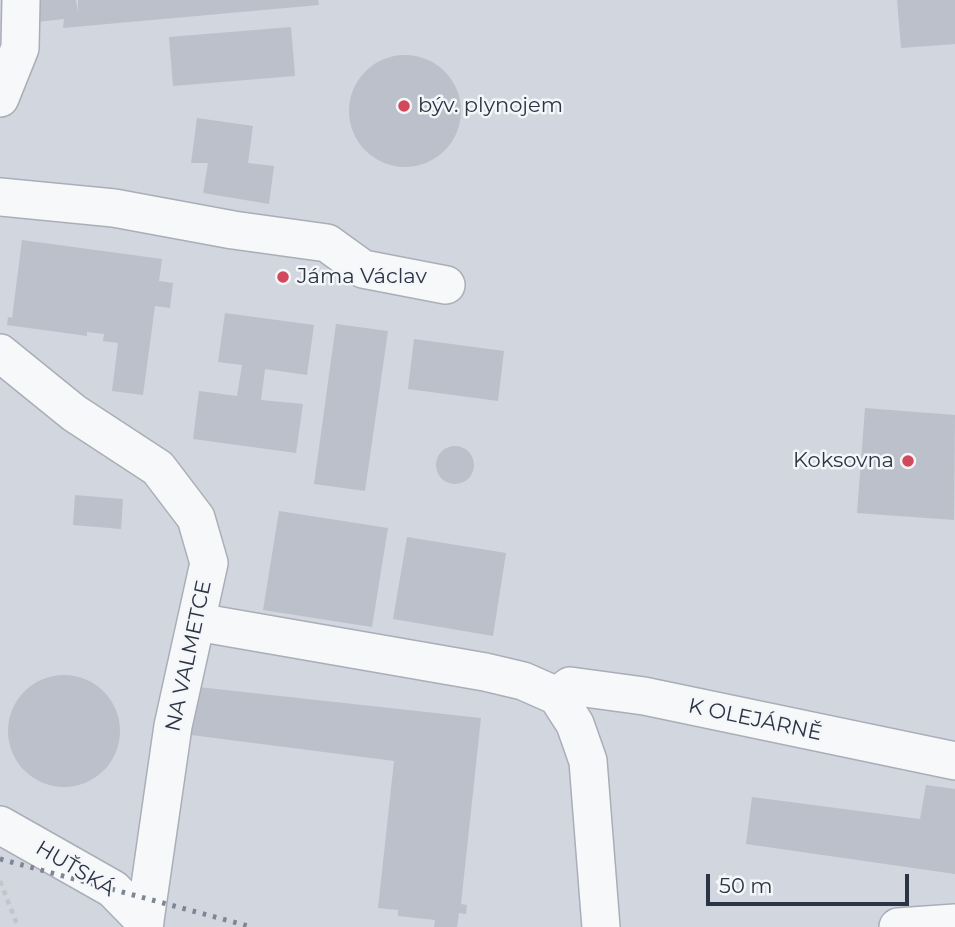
<!DOCTYPE html>
<html>
<head>
<meta charset="utf-8">
<style>
	body { margin:0 }
	#map { position:relative; width:955px; height:927px; overflow:hidden; background:#e4e7ec; font-family:Montserrat,sans-serif }
	canvas { display:block }
	.scale { position:absolute; left:706px; top:874px; width:203px; height:32px; box-sizing:border-box; border:4px solid #2b3445; border-top:0; padding-left:9px; font-size:21px; line-height:24px; white-space:nowrap; color:#2b3445; -webkit-text-stroke:5px #f4f6f9; paint-order:stroke }
</style>
</head>
<body>
<div id="map">
<canvas width="955" height="927"></canvas>
<div class="scale">50 m</div>
</div>
<script>
const ctx = document.querySelector('canvas').getContext('2d');
ctx.lineJoin = 'round';
function paint(path, color) {
  ctx.fillStyle = color;
  ctx.fill(path, 'evenodd');
}
function shape(rows) {
  const path = new Path2D();
  for (const r of rows) {
    if (r.length === 3) {
      path.moveTo(r[0] + r[2], r[1]);
      path.arc(r[0], r[1], r[2], 0, 2 * Math.PI);
      continue;
    }
    path.moveTo(r[0], r[1]);
    for (let i = 2; i < r.length; i += 2) path.lineTo(r[i], r[i + 1]);
  }
  return path;
}
function stroke(path, color, width, dash) {
  ctx.strokeStyle = color;
  ctx.lineWidth = width;
  ctx.lineCap = dash ? 'butt' : 'round';
  ctx.setLineDash(dash || []);
  ctx.stroke(path);
}
function drawText(font, color, halo, rows, align = 'center') {
  ctx.font = font + ' Montserrat,sans-serif';
  ctx.lineWidth = 5;
  ctx.setLineDash([]);
  ctx.textBaseline = 'middle';
  ctx.strokeStyle = halo;
  ctx.fillStyle = color;
  for (const [text, x, y, turn = 0] of rows) {
    ctx.save();
    ctx.translate(x, y);
    ctx.rotate((+turn || 0) * Math.PI / 180);
    ctx.textAlign = isNaN(turn) ? turn : align;
    if (halo) ctx.strokeText(text, 0, 0);
    ctx.fillText(text, 0, 0);
    ctx.restore();
  }
}
const built = shape([
	[0,0,955,0,955,927,0,927]
]);
const building = shape([
	[35,0,76,0,78,12,78,0,318,0,319,5,63,28,64,19,37,22],
	[897,0,955,0,955,44,901,48],
	[291,27,295,76,173,86,169,37],
	[405,111,56],
	[197,118,253,126,248,163,274,166,269,204,203,193,208,163,191,163],
	[22,240,162,259,159,281,173,283,170,308,155,306,143,395,112,391,118,343,103,341,104,334,87,332,87,336,7,325,8,317,12,318],
	[225,313,314,325,307,375,265,369,261,400,303,404,296,453,193,439,199,391,237,396,242,365,218,362],
	[336,324,388,331,365,491,314,484],
	[414,339,504,351,498,401,408,389],
	[865,408,955,415,954,520,857,513],
	[455,465,19],
	[75,495,123,499,121,529,73,525],
	[279,511,388,528,372,627,263,610],
	[407,537,506,553,493,636,393,619],
	[64,731,56],
	[198,687,481,718,461,904,467,905,466,914,459,913,457,927,434,927,435,920,398,916,398,910,378,908,394,761,191,735],
	[926,785,955,789,955,874,746,844,752,797,920,819]
]);
const path = shape([
	[0,881,18,927]
]);
const minor = shape([
	[0,98,20,48,21,0],
	[0,197,114,208,233,230,327,243,363,269,446,285],
	[0,353,74,413,158,468,196,518,209,563,173,726,144,927],
	[197,622,485,672,523,681,557,696,575,724,588,761,601,927],
	[557,696,570,686,644,696,955,761],
	[0,825,113,889,145,922],
	[898,927,955,923]
]);
const rail = shape([
	[0,859,252,927]
]);
const markers = [
	[404,106,7,"#d1495b"],
	[283,277,7,"#d1495b"],
	[908,461,7,"#d1495b"]
];
const poiNames = [
	["býv. plynojem",418,106],
	["Jáma Václav",297,277],
	["Koksovna",894,461,"right"]
];
const streetNames = [
	["NA VALMETCE",189,656,-78],
	["K OLEJÁRNĚ",755,720,12],
	["HUŤSKÁ",75,869,31]
];
paint(built, '#d2d6de');
paint(building, '#bbc0ca');
stroke(minor, '#a9aeb7', 40);
stroke(path, '#c2c5cb', 4.5, [5, 5]);
stroke(minor, '#f7f8fa', 37);
stroke(rail, '#7d8696', 5, [3.5, 7]);
for (const [x, y, r, color] of markers) {
  const dot = new Path2D();
  dot.arc(x, y, r, 0, 2 * Math.PI);
  ctx.fillStyle = color;
  ctx.fill(dot);
  stroke(dot, '#f4f6f9', 2.5);
}
drawText('21px', '#2b3445', '#f4f6f9', poiNames, 'left');
drawText('21px', '#2b3445', '#f4f6f9', streetNames);
</script>
</body>
</html>
